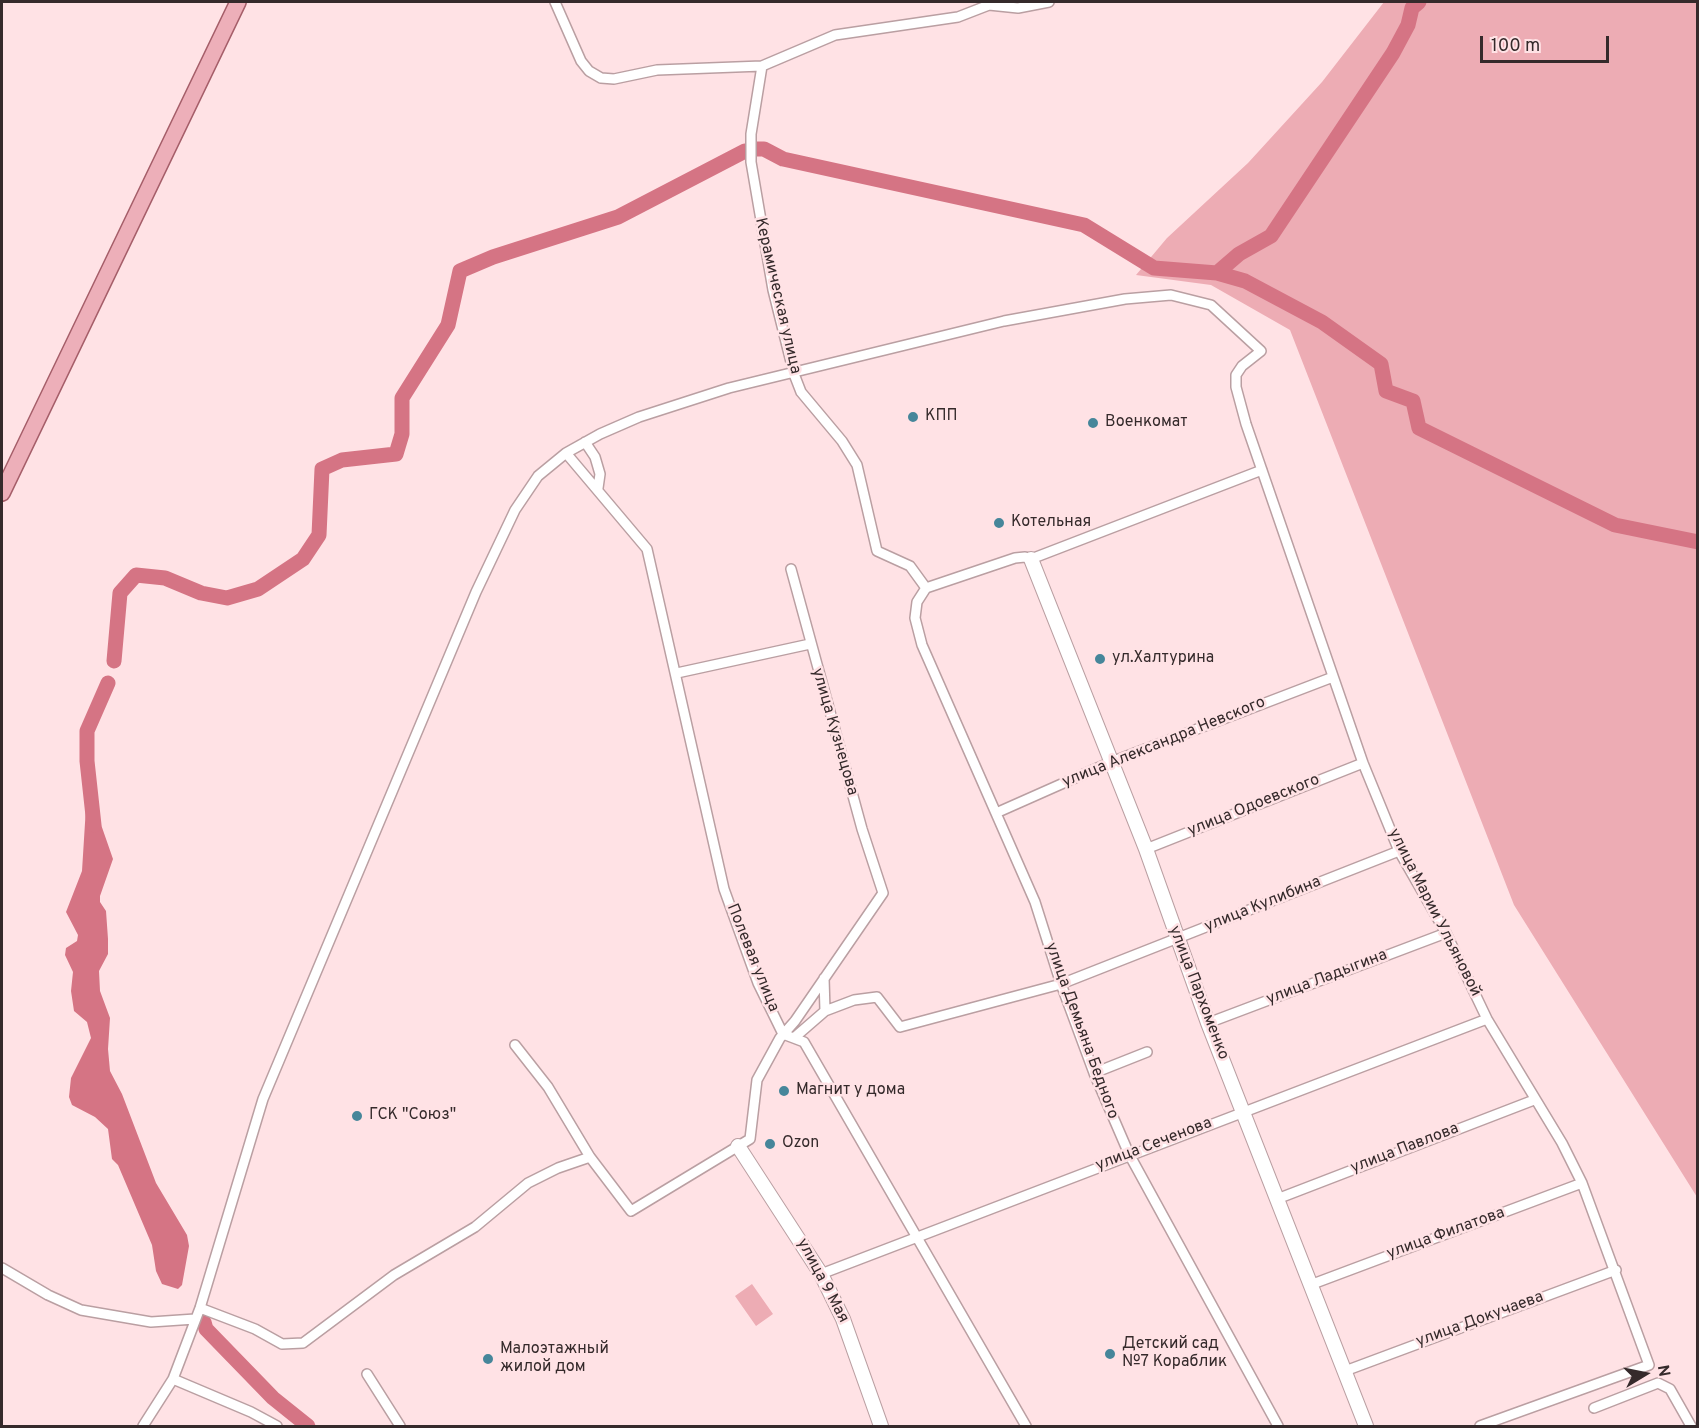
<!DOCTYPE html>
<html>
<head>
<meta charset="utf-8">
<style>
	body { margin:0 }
	#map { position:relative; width:1699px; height:1428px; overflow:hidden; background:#ffe2e5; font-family:Overpass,sans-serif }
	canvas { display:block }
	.frame { position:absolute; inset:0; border:3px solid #352a2b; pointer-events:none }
	.north { position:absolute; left:1615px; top:1344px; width:60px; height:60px; -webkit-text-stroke:4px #ffe2e5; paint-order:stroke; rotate:80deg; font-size:16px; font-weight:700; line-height:24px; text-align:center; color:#352a2b }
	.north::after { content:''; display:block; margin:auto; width:21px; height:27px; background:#352a2b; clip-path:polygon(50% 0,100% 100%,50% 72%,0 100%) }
	.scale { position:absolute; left:1480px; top:36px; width:129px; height:27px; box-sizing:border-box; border:3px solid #352a2b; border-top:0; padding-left:8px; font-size:18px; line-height:21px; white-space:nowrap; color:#352a2b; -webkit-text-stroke:4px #ffe2e5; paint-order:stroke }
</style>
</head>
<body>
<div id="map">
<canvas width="1699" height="1428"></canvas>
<div class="frame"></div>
<div class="north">N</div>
<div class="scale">100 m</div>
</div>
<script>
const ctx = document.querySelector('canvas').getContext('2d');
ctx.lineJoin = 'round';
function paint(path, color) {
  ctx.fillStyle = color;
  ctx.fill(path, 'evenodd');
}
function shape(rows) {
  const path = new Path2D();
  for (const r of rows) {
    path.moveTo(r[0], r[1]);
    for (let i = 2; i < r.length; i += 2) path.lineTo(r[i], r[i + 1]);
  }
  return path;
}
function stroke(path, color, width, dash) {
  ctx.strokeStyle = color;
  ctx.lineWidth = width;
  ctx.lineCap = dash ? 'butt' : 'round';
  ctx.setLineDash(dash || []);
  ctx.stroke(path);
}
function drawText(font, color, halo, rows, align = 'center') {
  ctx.font = font + ' Overpass,sans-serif';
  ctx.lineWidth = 5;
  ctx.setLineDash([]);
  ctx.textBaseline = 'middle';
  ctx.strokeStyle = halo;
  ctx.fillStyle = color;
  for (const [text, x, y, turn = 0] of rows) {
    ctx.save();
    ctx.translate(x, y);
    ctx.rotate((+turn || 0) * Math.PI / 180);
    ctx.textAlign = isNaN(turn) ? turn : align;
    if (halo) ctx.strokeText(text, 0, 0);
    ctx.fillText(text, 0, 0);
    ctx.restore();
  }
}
const green = shape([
	[1384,2,1697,2,1697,1197,1514,905,1290,330,1211,285,1136,275,1167,238,1248,163,1322,82],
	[752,1284,773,1314,756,1326,735,1296]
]);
const water = shape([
	[91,805,97,813,113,859,100,896,100,902,106,911,108,939,108,954,99,971,100,991,110,1018,108,1049,110,1071,122,1094,156,1183,187,1235,189,1246,182,1285,178,1289,162,1284,156,1271,152,1245,118,1165,112,1159,108,1129,95,1117,72,1105,69,1097,71,1078,91,1038,87,1022,74,1011,71,991,73,972,65,955,66,948,77,941,78,935,66,912,82,871,86,807]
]);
const river = shape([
	[755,149,764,149,783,159,1084,225,1154,268,1217,273,1245,281,1322,322,1381,364,1386,391,1413,401,1419,428,1615,525,1698,542],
	[1217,273,1239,254,1271,236,1393,53,1408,25,1412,8,1419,2],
	[114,661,120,593,136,575,165,578,201,593,227,598,258,589,303,559,319,535,322,469,342,460,396,454,402,434,402,398,448,325,460,271,493,257,618,217,745,151],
	[94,825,87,761,87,731,108,683],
	[204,1322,206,1329,273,1398,308,1426]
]);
const street = shape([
	[555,2,581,61,589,71,601,78,614,79,657,70,762,66,835,35,958,17,989,5,1018,8,1049,2],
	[762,66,751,134,751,162,773,290,794,374,801,392,842,441,857,465,877,551,910,566,926,588,1015,558,1025,557,1031,559,1262,470],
	[585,442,595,457,600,474,598,488],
	[566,453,647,549,724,889,758,983,783,1034,804,1042,1026,1426],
	[926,588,917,602,915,618,922,645,1035,902,1061,984,1094,1073,1129,1154,1278,1426],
	[677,673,810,644],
	[996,813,1111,762,1333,677],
	[1146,849,1363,763],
	[824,978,825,1011],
	[1208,1023,1446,933],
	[795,1037,825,1011,854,1000,877,997,900,1027,1061,984,1399,851],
	[515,1045,548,1087,590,1157,631,1211,750,1139,757,1080,780,1038,795,1021,883,893,862,829,791,569],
	[1094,1073,1147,1052],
	[1277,1199,1534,1100],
	[2,1268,48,1295,81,1310,151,1322,195,1319],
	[821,1274,1487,1019],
	[1310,1285,1582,1183],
	[200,1308,255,1329,282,1344,303,1343,394,1275,475,1227,528,1183,558,1168,590,1157],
	[1345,1371,1616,1270],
	[367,1374,400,1426],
	[173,1379,251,1412,277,1426],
	[1594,1408,1658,1383,1670,1389,1691,1426],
	[143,1426,173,1379,200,1308,263,1099,476,592,515,510,538,476,566,453,600,434,639,417,729,388,1004,321,1125,299,1171,295,1211,305,1261,351,1242,366,1236,375,1236,387,1246,424,1363,763,1399,851,1446,933,1487,1019,1562,1143,1582,1183,1649,1365,1480,1426]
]);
const secondary = shape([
	[1031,559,1146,849,1208,1023,1366,1426],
	[738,1146,821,1274,843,1319,881,1426]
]);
const primary = shape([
	[2,493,238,2]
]);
const markers = [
	[913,417,6,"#46869a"],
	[1093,423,6,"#46869a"],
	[999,523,6,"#46869a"],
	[1100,659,6,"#46869a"],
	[784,1091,6,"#46869a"],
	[357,1116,6,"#46869a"],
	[770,1144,6,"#46869a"],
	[1110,1354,6,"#46869a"],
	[488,1359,6,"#46869a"]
];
const streetNames = [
	["Керамическая улица",777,296,77],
	["улица Кузнецова",834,732,74],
	["улица Александра Невского",1164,743,-22],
	["улица Одоевского",1254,806,-22],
	["улица Кулибина",1263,905,-22],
	["улица Марии Ульяновой",1434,913,63],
	["Полевая улица",752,958,68],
	["улица Ладыгина",1327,978,-21],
	["улица Пархоменко",1198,993,69],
	["улица Демьяна Бедного",1081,1031,70],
	["улица Сеченова",1154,1145,-21],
	["улица Павлова",1405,1149,-21],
	["улица Филатова",1446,1234,-20],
	["улица 9 Мая",822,1281,62],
	["улица Докучаева",1480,1320,-20]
];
const poiNames = [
	["КПП",925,417],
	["Военкомат",1105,423],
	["Котельная",1011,523],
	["ул.Халтурина",1112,659],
	["Магнит у дома",796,1091],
	["ГСК \"Союз\"",369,1116],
	["Ozon",782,1144],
	["Детский сад",1122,1345],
	["№7 Кораблик",1122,1363],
	["Малоэтажный",500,1350],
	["жилой дом",500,1368]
];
paint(green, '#edacb4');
paint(water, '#d57484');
stroke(river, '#d57484', 15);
stroke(street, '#ba9fa2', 12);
stroke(secondary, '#ba9fa2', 16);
stroke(primary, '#a55e69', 18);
stroke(street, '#fff', 9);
stroke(secondary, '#fff', 14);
stroke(primary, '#edafb9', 15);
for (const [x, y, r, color] of markers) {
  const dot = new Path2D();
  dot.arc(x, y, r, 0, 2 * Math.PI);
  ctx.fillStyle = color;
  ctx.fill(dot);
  stroke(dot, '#ffe2e5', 2);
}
drawText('16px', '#352a2b', '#ffe2e5', streetNames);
drawText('16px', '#352a2b', '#ffe2e5', poiNames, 'left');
</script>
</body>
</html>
